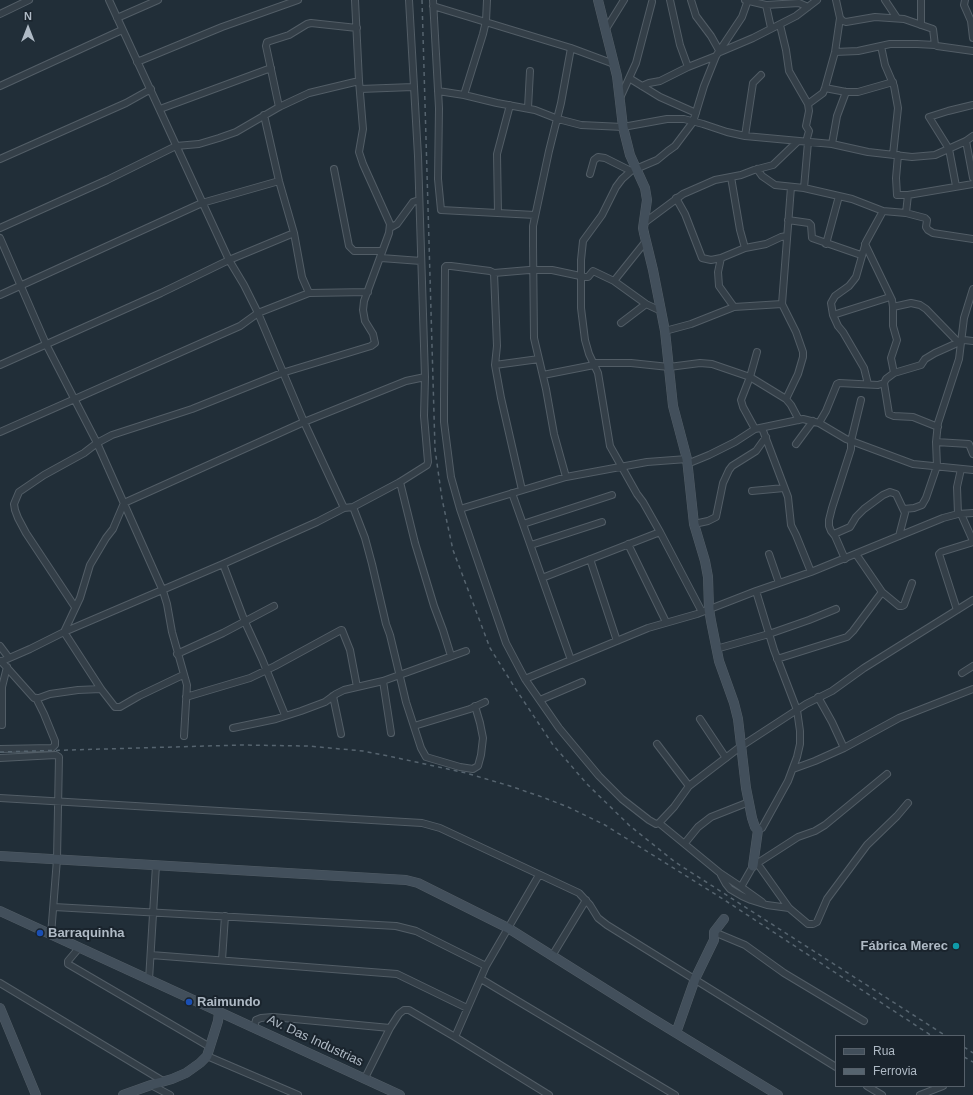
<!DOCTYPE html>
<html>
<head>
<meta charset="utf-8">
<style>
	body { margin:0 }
	#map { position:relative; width:973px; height:1095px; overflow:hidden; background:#212e38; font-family:Arial,sans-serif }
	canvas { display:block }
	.legend { position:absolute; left:835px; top:1035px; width:130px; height:52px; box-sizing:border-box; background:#1a242d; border:1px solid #56606a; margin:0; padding:5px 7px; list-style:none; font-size:12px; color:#afbac5 }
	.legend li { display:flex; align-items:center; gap:8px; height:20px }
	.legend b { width:20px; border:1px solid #56606a }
	.north { position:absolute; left:8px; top:8px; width:40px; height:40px; -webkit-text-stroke:3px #1a242d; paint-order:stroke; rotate:0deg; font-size:11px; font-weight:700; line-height:16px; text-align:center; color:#afbac5 }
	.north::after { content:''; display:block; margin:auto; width:14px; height:18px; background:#afbac5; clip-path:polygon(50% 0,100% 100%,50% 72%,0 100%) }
</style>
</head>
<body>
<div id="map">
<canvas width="973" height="1095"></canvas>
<ul class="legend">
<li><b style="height:5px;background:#424f5b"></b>Rua</li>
<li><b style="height:5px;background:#56646f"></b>Ferrovia</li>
</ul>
<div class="north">N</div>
</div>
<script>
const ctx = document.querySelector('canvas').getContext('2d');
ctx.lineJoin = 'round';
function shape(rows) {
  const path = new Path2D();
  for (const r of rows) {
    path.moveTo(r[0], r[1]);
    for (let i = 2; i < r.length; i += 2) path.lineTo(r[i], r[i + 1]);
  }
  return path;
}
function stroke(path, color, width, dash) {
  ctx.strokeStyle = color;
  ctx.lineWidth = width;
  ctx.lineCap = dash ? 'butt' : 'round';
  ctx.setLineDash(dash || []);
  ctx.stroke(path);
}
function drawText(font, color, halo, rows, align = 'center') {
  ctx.font = font + ' Arial,sans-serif';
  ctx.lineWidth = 4;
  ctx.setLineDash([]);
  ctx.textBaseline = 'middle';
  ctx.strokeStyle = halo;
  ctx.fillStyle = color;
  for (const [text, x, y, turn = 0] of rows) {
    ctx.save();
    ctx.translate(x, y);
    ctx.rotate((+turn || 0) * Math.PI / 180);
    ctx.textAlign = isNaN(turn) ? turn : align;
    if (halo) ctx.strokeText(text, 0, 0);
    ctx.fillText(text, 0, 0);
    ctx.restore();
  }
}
const street = shape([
	[109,0,229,260,244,285,258,313,304,422,344,508],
	[433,0,439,108,438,179,441,210,535,215],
	[670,0,680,45,688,67],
	[691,0,696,16,711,36,720,52,753,38,796,16,817,0],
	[745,0,766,5,799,3,808,7],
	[836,0,840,18,843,21,846,22,875,17,904,19,933,29,935,45,937,46,973,51],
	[885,0,897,18],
	[965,0,964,5,971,21,973,38],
	[766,5,771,28],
	[433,6,571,48,614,64],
	[0,14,29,0],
	[117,18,158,0],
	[780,25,786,50,789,71,808,104,823,93,825,88,835,52,840,18],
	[921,25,921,0],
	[606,29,624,0],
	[881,46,885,65,894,86,898,108,893,155],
	[835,52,858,51,890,44,917,44,935,45],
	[137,62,222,27,298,0],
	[629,78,660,97,696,113],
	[0,86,122,30],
	[642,86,649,83,660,81,688,67,716,56],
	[825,88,846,92,858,92,893,82],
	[360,89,413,87],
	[438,91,464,95,497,103,535,110,558,119,581,125,623,127,667,119,684,119,703,124,727,132,745,136,832,144,868,152,912,157,935,155,966,141,973,136],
	[464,95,483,34,486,21,487,0],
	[620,98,636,63,652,2],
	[279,107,266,46,267,42,289,35,307,24,311,23,357,28],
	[528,108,530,71],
	[160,109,271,68],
	[264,115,279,181,294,233,302,277,309,293],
	[745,136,753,83,761,75],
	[966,141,973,178],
	[806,142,809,131,806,126,809,111,808,104],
	[832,144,837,116,846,92],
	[898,155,896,178,897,195,908,195,973,184],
	[0,159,126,103,151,89],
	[334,169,349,246,354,251,382,251],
	[757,169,762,176,775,185,804,188,808,142],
	[590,174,594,160,598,157,605,158,631,171],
	[731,177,740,230,745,248,766,244,781,237,787,236],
	[956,186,949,149,929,117,948,111,973,105],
	[804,188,852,199,883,211],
	[676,198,685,214,702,258,711,260,721,258,745,248],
	[498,213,497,154,510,105],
	[906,213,908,195],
	[788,220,809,223,811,225,812,238,861,255],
	[644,223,683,194,715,180,741,175,754,170,773,165,797,142],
	[0,228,107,180,176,146,199,144,219,138,236,132,279,107,309,93,359,81],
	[390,228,397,224,413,202,419,200],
	[0,238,46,344,97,443,163,591,167,604,172,632,187,685,184,736],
	[826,244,839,196],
	[865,244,892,300,893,307,893,326,897,340,891,358,894,373],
	[381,258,421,261],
	[721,258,718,272,719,286,734,307],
	[494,273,497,346,495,365,501,398,522,490],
	[614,281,646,241],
	[0,295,202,203,279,181],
	[893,307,911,303,920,305,926,309,958,342],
	[661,311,646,304,614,281,593,271,588,277,585,277,552,270,529,270,494,273,490,271,451,266,446,266,445,267,444,402,444,422,451,477,460,509,506,643,525,679,559,728,599,776,622,799,649,820,656,824,659,823,720,873,741,887,753,866,798,837,815,831,825,825,887,774],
	[833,315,890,297],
	[621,323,646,304],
	[665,331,691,324,734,307,782,304],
	[593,363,631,363,669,367,700,363,712,364,750,377,786,399,791,405,799,420],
	[0,365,161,293,229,260,294,233],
	[495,365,539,359],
	[543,375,594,365],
	[868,384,864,368,843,332,838,326,833,315,831,303,835,296,849,286,853,281,856,277,866,242,883,211,906,213,925,218,927,220,926,227,928,230,933,233,973,239],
	[786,399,798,374,803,357,803,352,796,332,782,304,791,187],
	[819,423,826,411,837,384,839,383,878,385,884,383],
	[938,427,913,417,894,416,889,414,884,383,886,379,894,373,921,365,925,359,935,353,964,340,973,341],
	[762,428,788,497,791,525,796,535,811,572],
	[755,429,743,407,741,400,750,377,757,352],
	[0,432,240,326,258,313,309,293,368,292],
	[936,442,969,444,973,454],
	[796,444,813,421],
	[687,464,709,455,735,442,755,429,803,419,819,423,846,439,913,464,973,470],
	[566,477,554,434,546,389,534,338,533,244,533,226,549,151,561,103,571,48],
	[400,482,415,543,434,606,443,630,451,656],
	[752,491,784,488],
	[512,493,571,660],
	[353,507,365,538,372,564,386,624,390,635,406,702,421,748,426,757,460,767,473,769,478,766,481,755,483,738,480,723,475,706],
	[460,509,566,477,647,462,687,459],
	[904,509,914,508,922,505,926,498,937,466,936,442,938,423,959,359,964,318,973,289],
	[958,514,957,487,961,469],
	[961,514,973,541],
	[523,524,612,495],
	[694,524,708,521,716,517,723,483,729,470,732,466,756,451,766,437],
	[834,534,850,527,856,517,864,509,883,495,890,492,896,494,905,513,899,536],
	[628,544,666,622],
	[531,545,602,522],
	[769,554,779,583],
	[856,554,882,592,899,606,902,606,904,605,912,583],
	[590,559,617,641],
	[845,559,835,536,831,531,829,526,829,520,832,508,851,449,851,441,861,400],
	[223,564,245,622,262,659,285,715],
	[542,578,660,532],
	[756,591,774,650,797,710,800,731,800,744,797,757,788,781,762,828,758,830],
	[75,607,26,533,18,518,15,510,14,504,19,492,44,475,84,453,97,443,112,435,192,409,282,373,371,346,375,343,373,334,365,321,363,310,364,301,389,233,390,224,363,164,359,152,363,129,359,81,355,0],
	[957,610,939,554,941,552,973,542],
	[702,612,660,532,643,502,637,494,610,446,598,373,589,354,585,340,581,308,581,260,583,241,602,215,616,187,622,179,631,171,657,160,668,151,675,146,693,122,704,86,716,56,742,17,748,0],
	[0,646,9,658],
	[716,649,769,634,809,620,836,609],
	[177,654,223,633,274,606],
	[777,659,847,637,853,631,882,592],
	[1,661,34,698,39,698,50,694,78,690,101,689],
	[0,662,30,649,64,632,223,564,317,522,344,508,353,507,400,482,427,465,428,462,424,416,425,377,418,156,409,0],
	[962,673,973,666],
	[183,675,139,696,120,707,115,707,101,689,64,632,80,598,90,565,106,538,113,529,124,503,304,422,406,381,425,377],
	[525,679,648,628,697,614,756,591,811,572,943,518,958,514,973,513],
	[383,681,391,733],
	[333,696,341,734],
	[186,697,250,678,275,666,341,630,342,630,350,650,357,687],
	[818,697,832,722,844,748],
	[540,700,582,682],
	[700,719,726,758],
	[2,725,2,687,7,667],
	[414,726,470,709,485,702],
	[233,728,276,719,301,711,325,702,336,694,344,690,383,681,466,651],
	[657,744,689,786],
	[0,749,52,748,55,745,55,741,44,714,36,698],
	[0,758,56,755,59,757,57,859,51,935],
	[793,769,815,761,844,748,899,718,973,689],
	[0,798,422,823,440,828,579,893,590,905,598,918,607,925,836,1067],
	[659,823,674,807,689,786,740,747,806,704,832,691,864,668,973,600],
	[685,843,698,827,711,817,749,802],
	[757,863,789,908,808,924,813,924,817,922,827,899,867,845,897,816,908,803],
	[721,875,726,884,730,889,742,896,751,900,767,905,789,908],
	[741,887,762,902],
	[54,907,396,926,416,931,486,966],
	[714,932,745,945,784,973,864,1021],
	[79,948,68,961,68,964,210,1047],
	[151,955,397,974,467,1008],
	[552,956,586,900],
	[222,960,225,916],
	[481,979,675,1095],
	[149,980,156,865],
	[0,983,163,1081],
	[254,1028,256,1020,261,1018,273,1017,390,1028],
	[455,1037,486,966,539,875],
	[207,1056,298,1095],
	[365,1078,390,1028,399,1014,404,1010,409,1010,455,1037,549,1095],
	[151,1085,170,1095],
	[867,1086,882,1095],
	[920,1095,943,1086]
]);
const secondary = shape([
	[598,0,617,76,623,127,630,155,645,188,647,200,643,228,644,233,653,270,665,331,673,406,687,459,694,524,705,561,708,577,709,609,711,621,719,661,734,703,738,719,746,788,752,818,755,827,758,830,753,866],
	[0,856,406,880,418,883,508,928,645,1014,778,1095],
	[0,911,400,1095],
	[0,1008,36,1095],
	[676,1033,695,979,714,940,714,932,724,919],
	[123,1095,151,1085,172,1079,186,1073,200,1063,207,1056,218,1021,219,1012]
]);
const rail = shape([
	[422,0,435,449,442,499,453,550,490,648,515,688,553,745,588,785,630,826,675,862,946,1036],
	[0,752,242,745,308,746,363,751,393,757,466,773,510,786,542,797,568,807,605,825,726,901,932,1036],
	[964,1047,973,1053],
	[964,1057,973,1062]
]);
const markers = [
	[40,933,4,"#1a4fb4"],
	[956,946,4,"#0f9aa8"],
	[189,1002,4,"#1a4fb4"]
];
const poiNames = [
	["Barraquinha",48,933],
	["Fábrica Merec",948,946,"right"],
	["Raimundo",197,1002]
];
const streetNames = [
	["Av. Das Industrias",315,1041,25]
];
stroke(street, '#525d66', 8);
stroke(secondary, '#525d66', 10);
stroke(street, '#343f48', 6);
stroke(secondary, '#424f5b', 9);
stroke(rail, '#56646f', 1.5, [4, 4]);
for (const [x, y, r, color] of markers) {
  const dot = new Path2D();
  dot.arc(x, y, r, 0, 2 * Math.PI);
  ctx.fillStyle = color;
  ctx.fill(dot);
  stroke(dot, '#1a242d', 1.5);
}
drawText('bold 13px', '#afbac5', '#1a242d', poiNames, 'left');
drawText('13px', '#afbac5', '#1a242d', streetNames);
</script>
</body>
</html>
